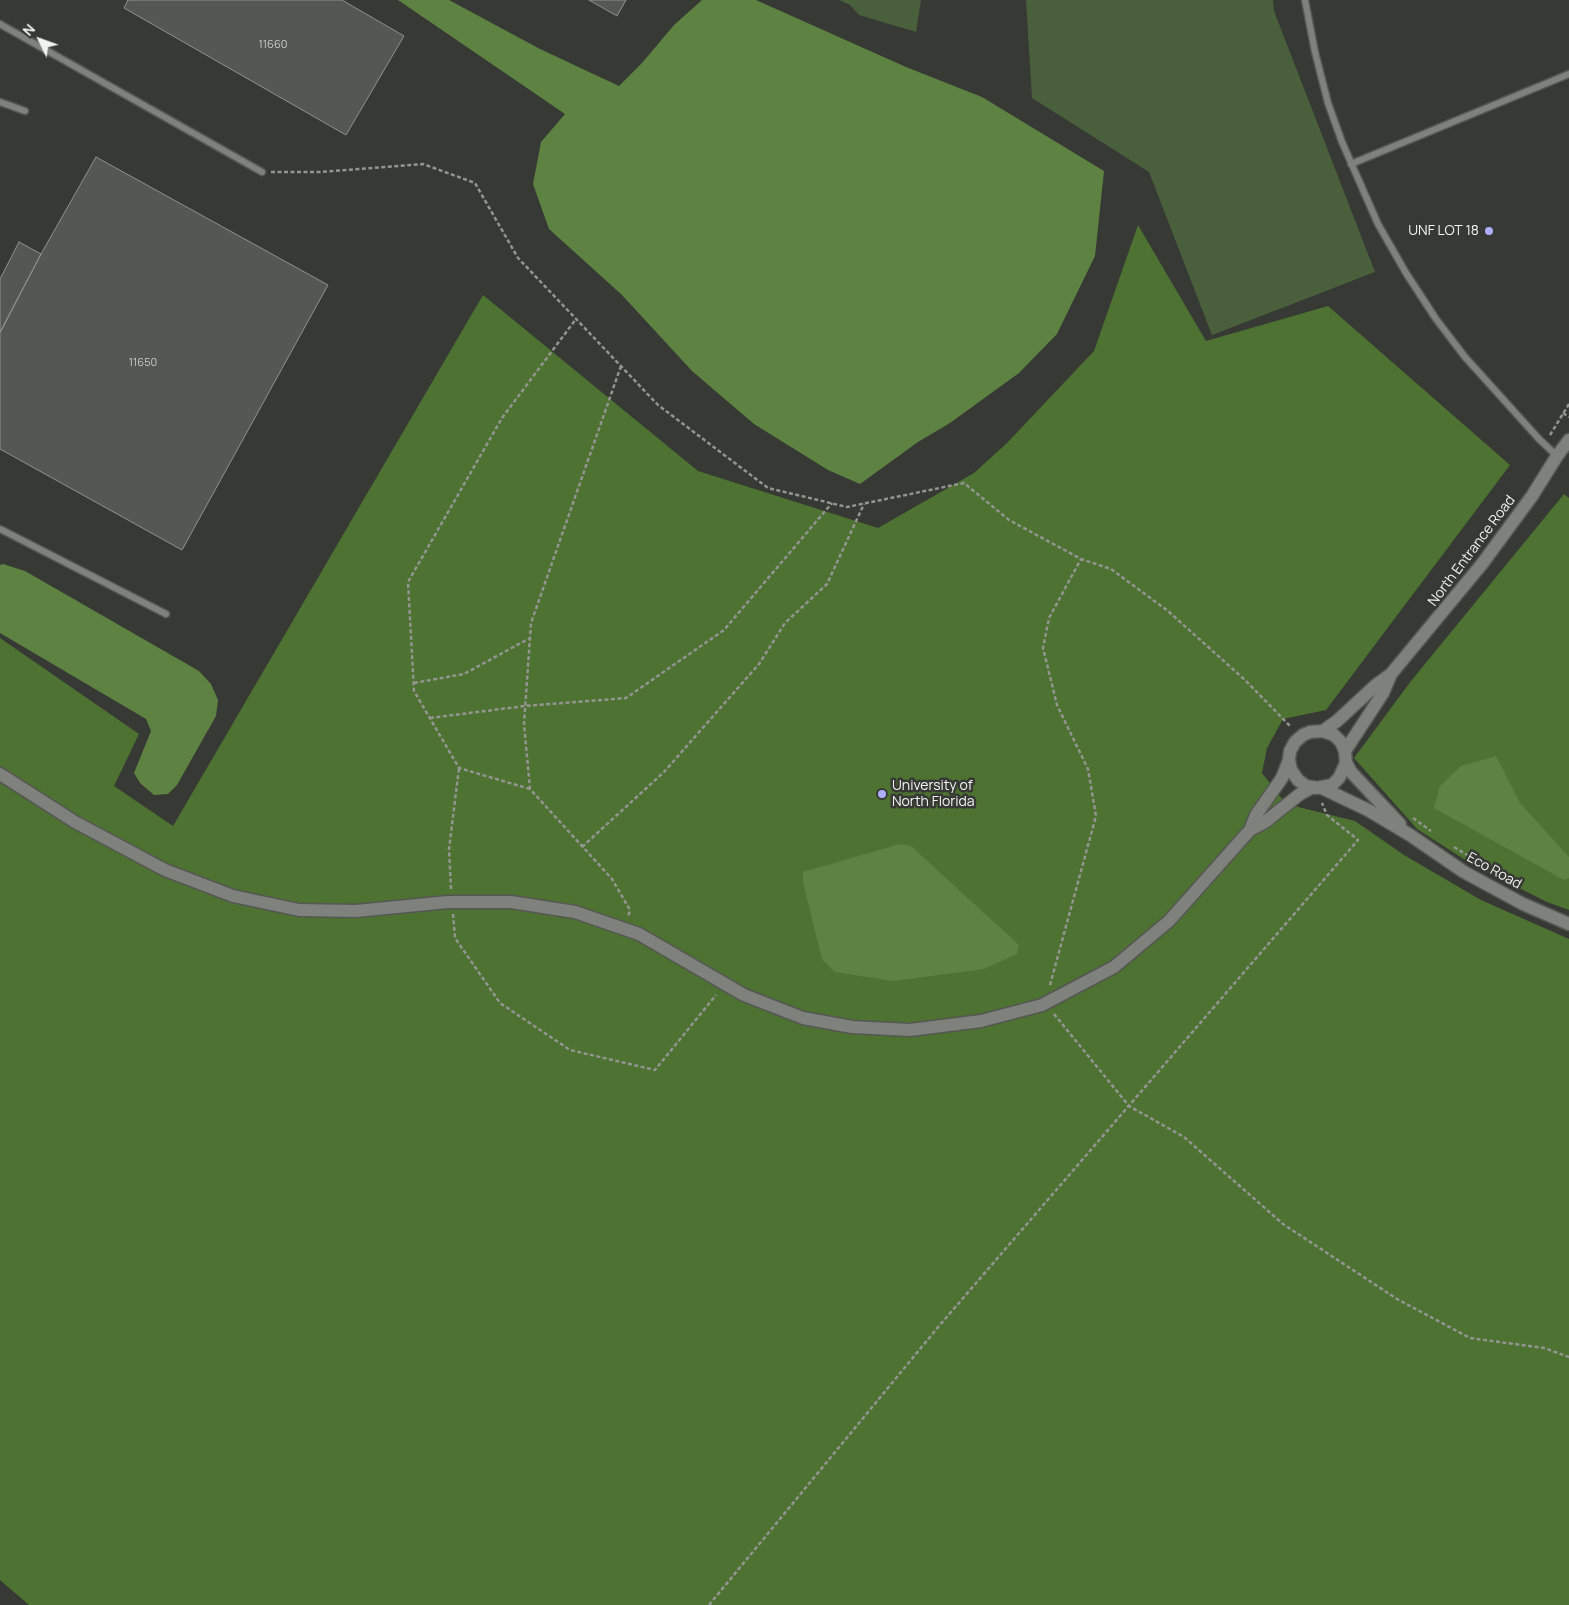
<!DOCTYPE html>
<html>
<head>
<meta charset="utf-8">
<style>
	body { margin:0 }
	#map { position:relative; width:1569px; height:1605px; overflow:hidden; background:#363934; font-family:Manrope,sans-serif }
	canvas { display:block }
	.north { position:absolute; left:15px; top:15px; width:50px; height:50px; -webkit-text-stroke:4px #363934; paint-order:stroke; rotate:312deg; font-size:14px; font-weight:700; line-height:20px; text-align:center; color:#f1f3f0 }
	.north::after { content:''; display:block; margin:auto; width:18px; height:22px; background:#f1f3f0; clip-path:polygon(50% 0,100% 100%,50% 72%,0 100%) }
</style>
</head>
<body>
<div id="map">
<canvas width="1569" height="1605"></canvas>
<div class="north">N</div>
</div>
<script>
const ctx = document.querySelector('canvas').getContext('2d');
ctx.lineJoin = 'round';
function paint(path, color) {
  ctx.fillStyle = color;
  ctx.fill(path, 'evenodd');
}
function shape(rows) {
  const path = new Path2D();
  for (const r of rows) {
    path.moveTo(r[0], r[1]);
    for (let i = 2; i < r.length; i += 2) path.lineTo(r[i], r[i + 1]);
  }
  return path;
}
function stroke(path, color, width, dash) {
  ctx.strokeStyle = color;
  ctx.lineWidth = width;
  ctx.lineCap = dash ? 'butt' : 'round';
  ctx.setLineDash(dash || []);
  ctx.stroke(path);
}
function drawText(font, color, halo, rows, align = 'center') {
  ctx.font = font + ' Manrope,sans-serif';
  ctx.lineWidth = 5;
  ctx.setLineDash([]);
  ctx.textBaseline = 'middle';
  ctx.strokeStyle = halo;
  ctx.fillStyle = color;
  for (const [text, x, y, turn = 0] of rows) {
    ctx.save();
    ctx.translate(x, y);
    ctx.rotate((+turn || 0) * Math.PI / 180);
    ctx.textAlign = isNaN(turn) ? turn : align;
    if (halo) ctx.strokeText(text, 0, 0);
    ctx.fillText(text, 0, 0);
    ctx.restore();
  }
}
const green = shape([
	[839,0,921,0,916,32,859,15,850,5],
	[1026,0,1273,0,1274,11,1375,272,1212,335,1149,172,1032,98]
]);
const forest = shape([
	[1138,225,1206,341,1328,306,1510,465,1326,710,1283,719,1267,748,1262,773,1286,804,1355,821,1404,855,1481,900,1569,939,1569,1605,29,1605,0,1580,0,638,139,734,114,786,173,826,483,295,698,471,878,528,974,473,1007,443,1094,351],
	[1564,494,1569,498,1569,910,1547,902,1473,865,1417,829,1354,758,1411,681]
]);
const water = shape([
	[398,0,449,0,540,49,619,86,642,63,674,25,702,0,756,0,906,67,982,97,1104,171,1095,256,1057,334,1019,373,950,423,918,442,860,484,828,470,754,424,692,371,622,295,549,229,533,184,541,142,565,114],
	[3,564,25,571,199,671,211,684,218,700,216,716,177,785,168,794,154,795,140,783,134,773,151,731,146,719,0,633,0,565],
	[1496,756,1520,803,1569,857,1569,878,1564,880,1434,808,1440,786,1461,766],
	[900,844,911,846,1019,945,1017,954,984,969,893,981,835,972,822,959,803,882,803,872]
]);
const building = shape([
	[128,0,342,0,404,36,346,135,124,8,128,0],
	[589,0,626,0,617,16,589,0],
	[96,157,328,285,182,550,0,449,0,333,41,254,96,157],
	[19,242,41,254,0,332,0,279,19,242]
]);
const path = shape([
	[271,172,321,172,423,164,475,183,518,258,658,405,768,488,847,507,964,483,1009,520,1081,559,1111,569,1168,611,1245,680,1291,727],
	[621,366,531,623,524,724,530,789,612,879,630,910,628,917],
	[1563,413,1569,417],
	[1550,435,1569,404],
	[414,683,464,674,530,638],
	[430,718,525,706,626,698,724,630,832,503],
	[530,789,459,768,414,691,408,582,502,418,576,319],
	[1413,818,1431,831],
	[582,847,664,772,759,664,785,623,827,584,864,504],
	[1454,847,1485,866],
	[451,889,449,849,459,768],
	[453,914,455,938,500,1003,570,1050,655,1070,716,995],
	[1050,985,1096,816,1088,769,1057,705,1043,648,1049,618,1081,559],
	[1054,1014,1129,1106,1184,1137,1283,1224,1397,1299,1470,1338,1544,1348,1569,1357],
	[709,1605,939,1326,1358,840,1327,815,1322,803]
]);
const lane = shape([
	[1305,0,1315,52,1328,103,1342,142,1378,224,1406,273,1436,319,1465,357,1539,439,1557,456],
	[0,24,262,172],
	[0,102,25,111],
	[1351,164,1569,74],
	[0,529,166,614]
]);
const street = shape([
	[1323,731,1334,735,1341,742,1345,751,1346,763,1339,778,1332,785,1316,788,1306,786,1298,780,1291,770,1289,760,1290,751,1295,742,1303,735,1310,732,1323,731,1337,721,1376,685,1391,674,1482,564,1532,496,1557,456,1569,440],
	[1345,751,1383,693,1391,674],
	[0,774,75,822,165,870,233,896,299,910,356,911,448,902,511,902,575,912,639,934,744,995,803,1018,852,1027,910,1030,981,1021,1042,1005,1114,967,1169,921,1250,830,1265,822,1300,794,1313,787],
	[1250,830,1256,815,1282,778,1289,760]
]);
const secondary = shape([
	[1346,763,1351,772,1400,824],
	[1322,788,1368,810,1410,835,1464,872,1523,904,1569,924]
]);
const markers = [
	[1489,231,5,"#aeaefb"],
	[882,794,5,"#aeaefb"]
];
const numberNames = [
	["11660",273,45],
	["11650",143,363]
];
const poiNames = [
	["UNF LOT 18",1479,231],
	["University of",892,786,"left"],
	["North Florida",892,802,"left"]
];
const streetNames = [
	["North Entrance Road",1472,551,-53],
	["Eco Road",1494,871,29]
];
paint(green, '#4a5f3c');
paint(forest, '#4e7232');
paint(water, '#5e8242');
paint(building, '#545753');
stroke(building, '#8f928d', 1);
stroke(lane, '#555753', 9);
stroke(street, '#555753', 15);
stroke(secondary, '#555753', 15);
stroke(path, '#939591', 2.5, [4, 2.5]);
stroke(lane, '#7e817c', 6);
stroke(street, '#7e817c', 12);
stroke(secondary, '#7e817c', 12);
for (const [x, y, r, color] of markers) {
  const dot = new Path2D();
  dot.arc(x, y, r, 0, 2 * Math.PI);
  ctx.fillStyle = color;
  ctx.fill(dot);
  stroke(dot, '#363934', 2);
}
drawText('11px', '#caccc9', null, numberNames);
drawText('14px', '#f1f3f0', '#363934', poiNames, 'right');
drawText('14px', '#f1f3f0', '#363934', streetNames);
</script>
</body>
</html>
